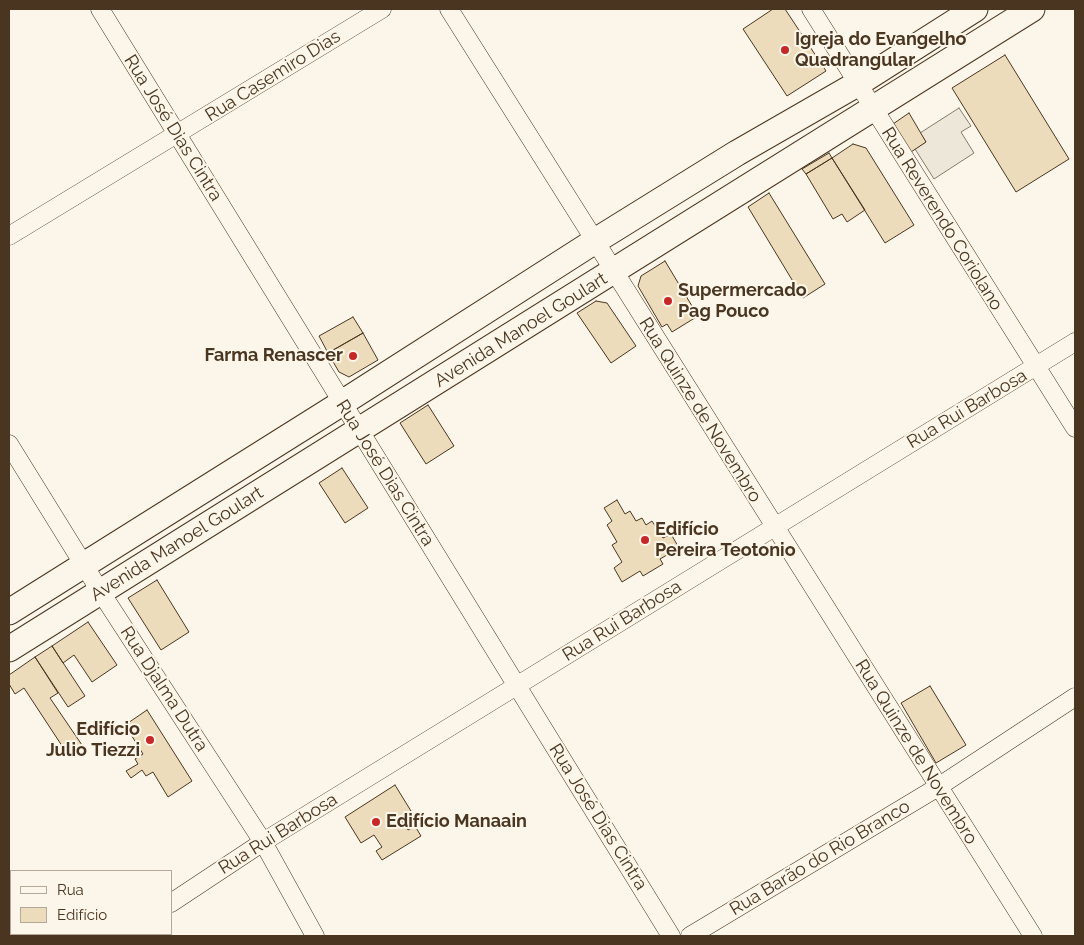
<!DOCTYPE html>
<html>
<head>
<meta charset="utf-8">
<style>
	body { margin:0 }
	#map { position:relative; width:1084px; height:945px; overflow:hidden; background:#fbf6e9; font-family:Raleway,sans-serif }
	canvas { display:block }
	.frame { position:absolute; inset:0; border:10px solid #4a3520; pointer-events:none }
	.legend { position:absolute; left:10px; top:870px; width:162px; height:65px; box-sizing:border-box; background:#fbf6e9; border:1px solid #b4a999; margin:0; padding:6px 9px; list-style:none; font-size:15px; color:#4a3520 }
	.legend li { display:flex; align-items:center; gap:10px; height:25px }
	.legend b { width:25px; border:1px solid #b4a999 }
</style>
</head>
<body>
<div id="map">
<canvas width="1084" height="945"></canvas>
<div class="frame"></div>
<ul class="legend">
<li><b style="height:6px;background:#fbf6e9"></b>Rua</li>
<li><b style="height:14px;background:#ecdcbc"></b>Edifício</li>
</ul>
</div>
<script>
const ctx = document.querySelector('canvas').getContext('2d');
ctx.lineJoin = 'round';
function paint(path, color) {
  ctx.fillStyle = color;
  ctx.fill(path, 'evenodd');
}
function shape(rows) {
  const path = new Path2D();
  for (const r of rows) {
    path.moveTo(r[0], r[1]);
    for (let i = 2; i < r.length; i += 2) path.lineTo(r[i], r[i + 1]);
  }
  return path;
}
function stroke(path, color, width, dash) {
  ctx.strokeStyle = color;
  ctx.lineWidth = width;
  ctx.lineCap = dash ? 'butt' : 'round';
  ctx.setLineDash(dash || []);
  ctx.stroke(path);
}
function drawText(font, color, halo, rows, align = 'center') {
  ctx.font = font + ' Raleway,sans-serif';
  ctx.lineWidth = 4;
  ctx.setLineDash([]);
  ctx.textBaseline = 'middle';
  ctx.strokeStyle = halo;
  ctx.fillStyle = color;
  for (const [text, x, y, turn = 0] of rows) {
    ctx.save();
    ctx.translate(x, y);
    ctx.rotate((+turn || 0) * Math.PI / 180);
    ctx.textAlign = isNaN(turn) ? turn : align;
    if (halo) ctx.strokeText(text, 0, 0);
    ctx.fillText(text, 0, 0);
    ctx.restore();
  }
}
const parking = shape([
	[959,108,971,126,961,132,974,153,934,179,915,149,926,142,920,133,959,108]
]);
const building = shape([
	[773,9,785,9,826,71,787,96,743,29,773,9],
	[1005,55,1069,159,1016,192,952,88,1005,55],
	[909,113,926,142,911,152,893,124,909,113],
	[853,144,866,148,914,225,885,243,832,158,853,144],
	[829,153,832,158,806,174,802,169,829,153],
	[832,158,865,210,847,222,842,214,833,219,806,174,832,158],
	[769,193,825,284,803,298,748,207,769,193],
	[665,261,698,316,672,332,667,324,662,327,638,286,641,276,665,261],
	[596,301,607,303,636,346,611,363,577,313,596,301],
	[353,317,363,333,328,353,319,336,353,317],
	[363,333,378,360,349,377,339,372,328,353,363,333],
	[428,405,454,446,426,464,400,423,428,405],
	[342,468,368,508,345,523,319,483,342,468],
	[617,500,625,514,630,511,636,521,642,518,646,525,652,521,663,538,671,534,679,548,660,559,663,564,643,576,640,571,622,582,614,568,622,562,612,545,617,542,607,525,612,521,604,508,617,500],
	[157,580,189,632,161,650,128,598,157,580],
	[88,622,117,665,92,682,74,655,63,663,52,646,88,622],
	[52,646,85,696,68,707,35,657,52,646],
	[35,657,58,693,50,698,82,745,68,755,24,688,15,694,9,684,9,675,35,657],
	[930,686,966,745,936,763,901,703,930,686],
	[147,710,192,781,168,797,153,772,146,776,142,770,131,778,126,771,138,764,135,759,143,754,125,725,147,710],
	[395,785,411,811,400,818,408,830,415,826,421,836,382,860,376,851,382,847,374,835,361,843,345,817,395,785],
	[11,911,11,934,32,934,34,936,9,936,9,912,11,911]
]);
const minor = shape([
	[100,9,671,936],
	[449,9,1033,936],
	[811,9,1075,428],
	[9,236,382,9],
	[9,444,100,591,263,842,315,936],
	[171,903,263,842,1075,342],
	[120,936,124,934],
	[690,936,938,787,1075,697]
]);
const secondary = shape([
	[9,612,342,403,595,241,737,153,857,84,975,9],
	[9,649,1032,9]
]);
const markers = [
	[785,50,5,"#c62828"],
	[668,301,5,"#c62828"],
	[353,356,5,"#c62828"],
	[645,540,5,"#c62828"],
	[150,740,5,"#c62828"],
	[376,822,5,"#c62828"]
];
const poiNames = [
	["Igreja do Evangelho",795,40],
	["Quadrangular",795,61],
	["Supermercado",678,291],
	["Pag Pouco",678,312],
	["Farma Renascer",343,356,"right"],
	["Edifício",655,530],
	["Pereira Teotonio",655,551],
	["Edifício",140,730,"right"],
	["Julio Tiezzi",140,751,"right"],
	["Edifício Manaain",386,822]
];
const streetNames = [
	["Rua Casemiro Dias",273,76,-32],
	["Rua José Dias Cintra",173,128,58],
	["Rua Reverendo Coriolano",942,219,58],
	["Avenida Manoel Goulart",521,330,-32],
	["Rua Rui Barbosa",967,409,-31],
	["Rua Quinze de Novembro",700,410,58],
	["Rua José Dias Cintra",385,473,58],
	["Avenida Manoel Goulart",177,544,-32],
	["Rua Rui Barbosa",622,621,-32],
	["Rua Djalma Dutra",164,689,57],
	["Rua Quinze de Novembro",916,752,58],
	["Rua José Dias Cintra",598,817,58],
	["Rua Rui Barbosa",278,834,-32],
	["Rua Barão do Rio Branco",820,858,-31]
];
paint(parking, '#ede7d9');
stroke(parking, '#887966', 1);
paint(building, '#ecdcbc');
stroke(building, '#4a3520', 1);
stroke(minor, '#4a3520', 19);
stroke(secondary, '#4a3520', 27);
stroke(minor, '#fbf6e9', 18);
stroke(secondary, '#fbf6e9', 25);
for (const [x, y, r, color] of markers) {
  const dot = new Path2D();
  dot.arc(x, y, r, 0, 2 * Math.PI);
  ctx.fillStyle = color;
  ctx.fill(dot);
  stroke(dot, '#fbf6e9', 2);
}
drawText('bold 18px', '#4a3520', '#fbf6e9', poiNames, 'left');
drawText('18px', '#4a3520', '#fbf6e9', streetNames);
</script>
</body>
</html>
